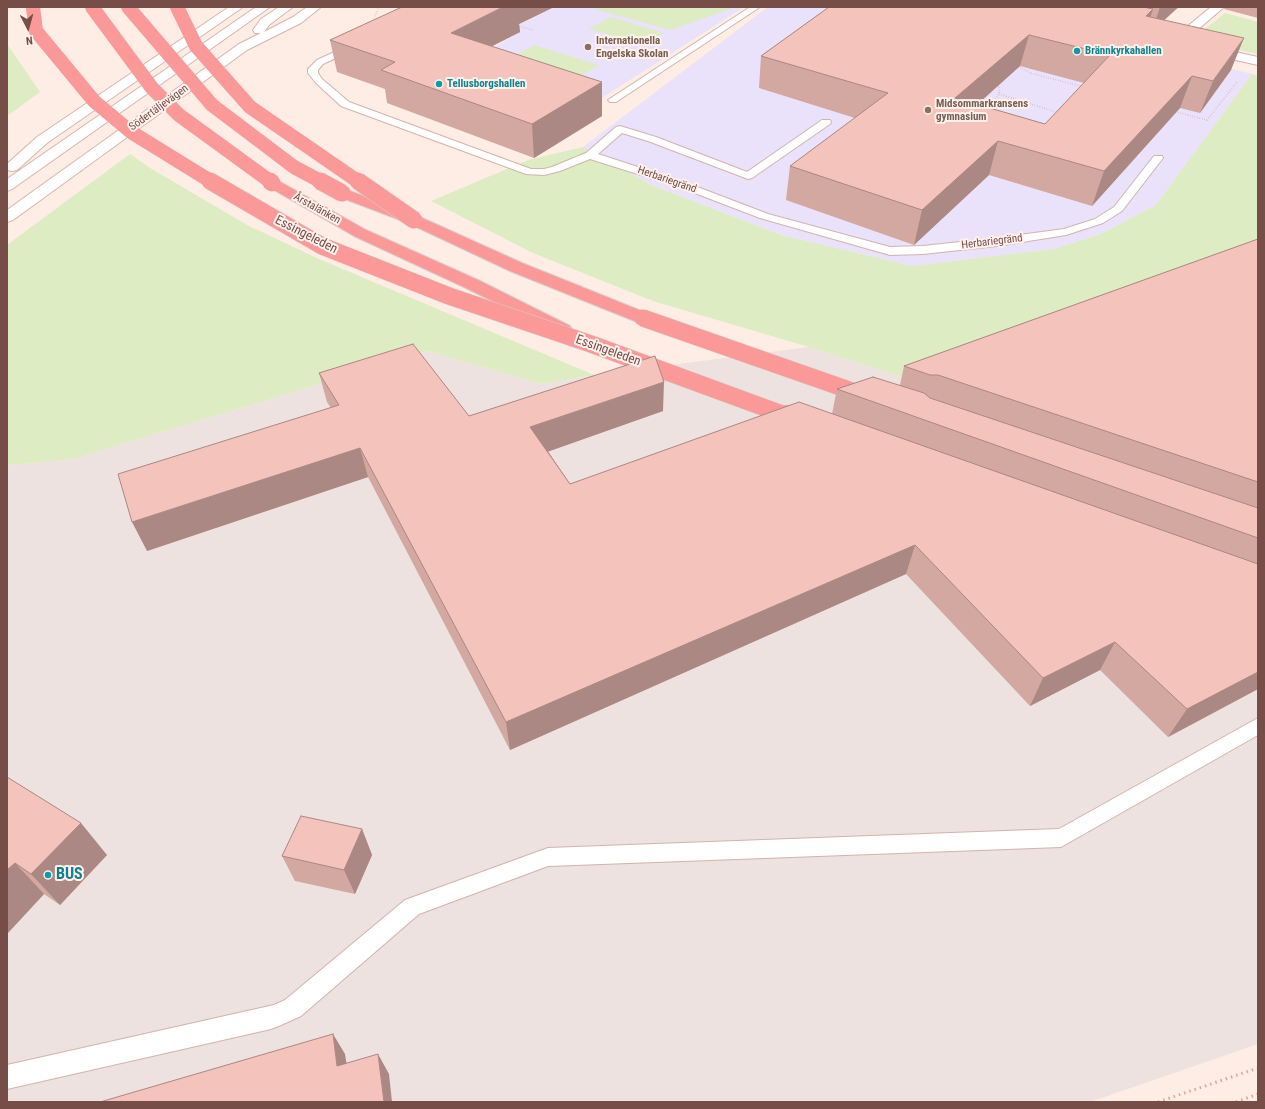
<!DOCTYPE html>
<html>
<head>
<meta charset="utf-8">
<style>
	body { margin:0 }
	#map { position:relative; width:1265px; height:1109px; overflow:hidden; background:#fdede4; font-family:"Roboto Condensed",sans-serif }
	canvas { display:block }
	.frame { position:absolute; inset:0; border:8px solid #774d48; pointer-events:none }
	.north { position:absolute; left:8px; top:8px; width:40px; height:40px; -webkit-text-stroke:3px #fff2ec; paint-order:stroke; rotate:174deg; font-size:11px; font-weight:700; line-height:16px; text-align:center; color:#774d48 }
	.north::after { content:''; display:block; margin:auto; width:14px; height:18px; background:#774d48; clip-path:polygon(50% 0,100% 100%,50% 72%,0 100%) }
</style>
</head>
<body>
<div id="map">
<canvas width="1265" height="1109"></canvas>
<div class="frame"></div>
<div class="north">N</div>
</div>
<script>
const ctx = document.querySelector('canvas').getContext('2d');
ctx.lineJoin = 'round';
function paint(path, color) {
  ctx.fillStyle = color;
  ctx.fill(path, 'evenodd');
}
function shape(rows) {
  const path = new Path2D();
  for (const r of rows) {
    path.moveTo(r[0], r[1]);
    for (let i = 2; i < r.length; i += 2) path.lineTo(r[i], r[i + 1]);
  }
  return path;
}
function stroke(path, color, width, dash) {
  ctx.strokeStyle = color;
  ctx.lineWidth = width;
  ctx.lineCap = dash ? 'butt' : 'round';
  ctx.setLineDash(dash || []);
  ctx.stroke(path);
}
function drawText(font, color, halo, rows, align = 'center') {
  ctx.font = font + ' "Roboto Condensed",sans-serif';
  ctx.lineWidth = 4;
  ctx.setLineDash([]);
  ctx.textBaseline = 'middle';
  ctx.strokeStyle = halo;
  ctx.fillStyle = color;
  for (const [text, x, y, turn = 0] of rows) {
    ctx.save();
    ctx.translate(x, y);
    ctx.rotate((+turn || 0) * Math.PI / 180);
    ctx.textAlign = isNaN(turn) ? turn : align;
    if (halo) ctx.strokeText(text, 0, 0);
    ctx.fillText(text, 0, 0);
    ctx.restore();
  }
}
const industrial = shape([
	[1258,264,1258,1044,1090,1102,7,1102,7,465,73,459,427,351,542,384,594,375,809,347,927,385]
]);
const education = shape([
	[472,7,744,7,594,103,469,63,519,32],
	[768,7,980,7,1252,74,1156,205,1101,234,1054,249,912,266,781,235,651,185,583,147]
]);
const green = shape([
	[597,7,735,7,671,30,594,9],
	[1225,13,1258,22,1258,54,1203,42,1197,35],
	[610,17,664,33,645,45,589,29],
	[7,44,40,92,7,116],
	[534,45,599,65,567,84,502,63],
	[1252,74,1258,76,1258,264,927,385,809,347,653,301,533,253,431,201,528,160,583,147,651,185,781,235,912,266,1054,249,1101,234,1156,205],
	[130,154,150,168,247,225,319,259,594,375,542,384,427,351,73,459,7,465,7,245]
]);
const pathFar1 = shape([
	[372,23,379,7],
	[517,25,532,30],
	[1016,65,1030,73,1084,87],
	[999,94,1059,113],
	[985,110,991,105,999,94,999,86,997,85],
	[1173,111,1207,120,1237,82]
]);
const path = shape([
	[1158,1102,1258,1068],
	[1236,1102,1258,1094]
]);
const lane = shape([
	[750,7,760,7,616,102,610,102,608,100,750,7],
	[354,43,357,44,359,46,357,48,323,64,318,70,318,73,322,79,349,102,531,169,544,169,552,167,586,153,616,127,620,126,656,137,747,172,822,120,830,120,831,122,830,124,752,178,748,179,648,141,622,133,598,154,687,183,768,214,890,247,923,246,997,238,1064,229,1095,219,1114,207,1154,156,1162,156,1163,158,1122,211,1103,223,1066,235,997,246,923,254,890,255,760,218,679,187,590,159,560,171,544,175,526,174,341,106,316,83,308,73,308,69,317,60,354,43],
	[1258,718,1258,735,1061,847,548,866,419,914,301,1016,281,1025,271,1029,7,1089,7,1065,274,1005,285,1000,405,900,548,848,1059,829,1258,718]
]);
const street = shape([
	[1211,7,1224,7,1179,46,1171,46,1169,43,1171,40,1211,7],
	[1208,46,1258,57,1258,65,1204,53,1202,50,1204,47,1208,46]
]);
const secondary = shape([
	[229,7,243,7,47,143,17,170,12,171,7,170,7,164,37,137,229,7],
	[256,7,270,7,12,189,7,191,7,179,256,7],
	[279,7,293,7,269,25,264,32,293,17,307,7,321,7,301,23,247,50,13,220,7,222,7,210,239,44,261,33,255,33,253,30,261,19,279,7]
]);
const highway = shape([
	[272,178,277,180,366,230,478,280,570,326,573,330,570,334,564,335,558,334,466,288,354,236,267,186,264,183,267,180,272,178],
	[342,188,420,217,522,263,649,314,652,318,649,322,643,323,637,322,510,271,408,223,337,196,334,193,337,190,342,188]
]);
const highwayBridgeFar2 = shape([
	[33,7,36,31,94,101,131,132,212,182],
	[92,7,152,88,179,115,271,182],
	[128,7,212,105,294,167,322,182],
	[177,7,196,46,250,107,359,182]
]);
const highwayBridgeFar1 = shape([
	[210,181,322,246,449,296,591,344,790,417],
	[270,181,272,183],
	[320,181,342,193],
	[358,181,414,220],
	[643,318,869,397]
]);
const highwayBridge = shape([
	[787,416,804,422]
]);
const wall = shape([
	[402,7,554,7,519,24,520,32,492,46,602,116,534,158,387,103,385,89,337,72,330,40],
	[829,7,1179,7,1164,20,1231,70,1200,113,1180,108,1092,206,989,175,914,245,786,200,790,166,855,118,759,88,761,56],
	[1020,66,1084,83,1045,124,977,104],
	[1225,7,1258,7,1258,18,1224,9],
	[1258,239,1258,689,1168,737,1100,670,1030,706,906,574,510,750,368,477,147,551,331,408,327,402,319,373,469,416,663,411,548,451,570,484,832,414,837,389,900,385,904,366],
	[7,777,107,855,60,905,44,894,7,934],
	[362,829,372,855,355,894,295,881,282,856]
]);
const shadedWall = shape([
	[503,7,554,7,519,24,520,32,455,65,451,33],
	[1160,7,1179,7,1176,9,1152,32],
	[1153,9,1143,40,1146,16],
	[1029,35,1020,66,948,131,955,98],
	[1244,38,1231,70,1200,113,1213,81],
	[1192,76,1180,108,1092,206,1104,171],
	[602,82,602,116,534,158,532,124],
	[998,141,989,175,914,245,922,210],
	[664,382,663,411,533,457,530,427],
	[360,448,368,477,147,551,132,522],
	[915,545,906,574,510,750,506,722],
	[1115,642,1100,670,1030,706,1043,678],
	[1258,672,1258,689,1168,737,1187,709],
	[81,823,107,855,60,905,31,874],
	[362,829,372,855,355,894,344,870],
	[15,863,44,894,7,934,7,870],
	[333,1034,345,1054,350,1086,337,1066],
	[378,1054,389,1074,392,1102,384,1102]
]);
const building = shape([
	[402,7,503,7,451,33,602,82,532,124,381,70,395,62,330,40,402,7],
	[829,7,1143,7,1153,9,1146,16,1244,38,1213,81,1192,76,1104,171,998,141,922,210,790,166,888,93,761,56,829,7],
	[1029,35,1110,55,1045,124,955,98,1029,35],
	[1258,239,1258,482,938,375,930,375,904,366,1258,239],
	[413,344,469,416,655,356,664,382,530,427,570,484,799,402,1258,564,1258,672,1187,709,1115,642,1043,678,915,545,506,722,360,448,132,522,118,474,339,405,319,373,413,344],
	[873,377,924,393,930,398,1258,508,1258,538,837,389,873,377],
	[7,777,81,823,31,874,15,863,7,870,7,777],
	[301,816,362,829,344,870,282,856,301,816],
	[333,1034,337,1066,378,1054,384,1102,100,1102,333,1034]
]);
const markers = [
	[588,47,4,"#8d6e63"],
	[1077,51,4,"#0f9aa8"],
	[439,84,4,"#0f9aa8"],
	[928,110,4,"#8d6e63"],
	[48,875,4,"#0f9aa8"]
];
const farEducationnames = [
	["Internationella",596,41],
	["Engelska Skolan",596,54],
	["Midsommarkransens",936,104],
	["gymnasium",936,117]
];
const farCulturenames = [
	["Brännkyrkahallen",1085,51],
	["Tellusborgshallen",447,84]
];
const farStreetnames = [
	["Södertäljevägen",159,108,-36],
	["Herbariegränd",667,180,19],
	["Årstalänken",317,209,29],
	["Herbariegränd",992,242,-7]
];
const streetNames = [
	["Essingeleden",306,235,27],
	["Essingeleden",608,351,20]
];
const nearCulturenames = [
	["BUS",56,875]
];
paint(industrial, '#ede2df');
paint(education, '#eae1fa');
paint(green, '#ddecc2');
stroke(lane, '#d1b4ac', 2);
stroke(street, '#d1b4ac', 2);
stroke(secondary, '#d8b4ac', 2);
stroke(highway, '#d9cdcc', 2);
stroke(pathFar1, '#d9a69d', 1.5, [0.5, 2]);
stroke(path, '#d9a69d', 3, [1.5, 4]);
paint(lane, '#fff');
paint(street, '#fff');
paint(secondary, '#fff');
paint(highway, '#fa9998');
stroke(highwayBridgeFar2, '#d9cdcc', 14, []);
stroke(highwayBridgeFar1, '#d9cdcc', 18, []);
stroke(highwayBridge, '#d9cdcc', 24, []);
stroke(highwayBridgeFar2, '#fa9998', 14);
stroke(highwayBridgeFar1, '#fa9998', 17);
stroke(highwayBridge, '#fa9998', 22);
paint(wall, '#d2a8a1');
paint(shadedWall, '#ab8883');
paint(building, '#f4c3bb');
stroke(building, '#ab8883', 1);
for (const [x, y, r, color] of markers) {
  const dot = new Path2D();
  dot.arc(x, y, r, 0, 2 * Math.PI);
  ctx.fillStyle = color;
  ctx.fill(dot);
  stroke(dot, '#fff2ec', 1.5);
}
drawText('bold 11px', '#785e54', '#fff2ec', farEducationnames, 'left');
drawText('bold 11px', '#0d838f', '#fff2ec', farCulturenames, 'left');
drawText('11px', '#774d48', '#fff2ec', farStreetnames);
drawText('13px', '#774d48', '#fff2ec', streetNames);
drawText('bold 16px', '#0d838f', '#fff2ec', nearCulturenames, 'left');
</script>
</body>
</html>
